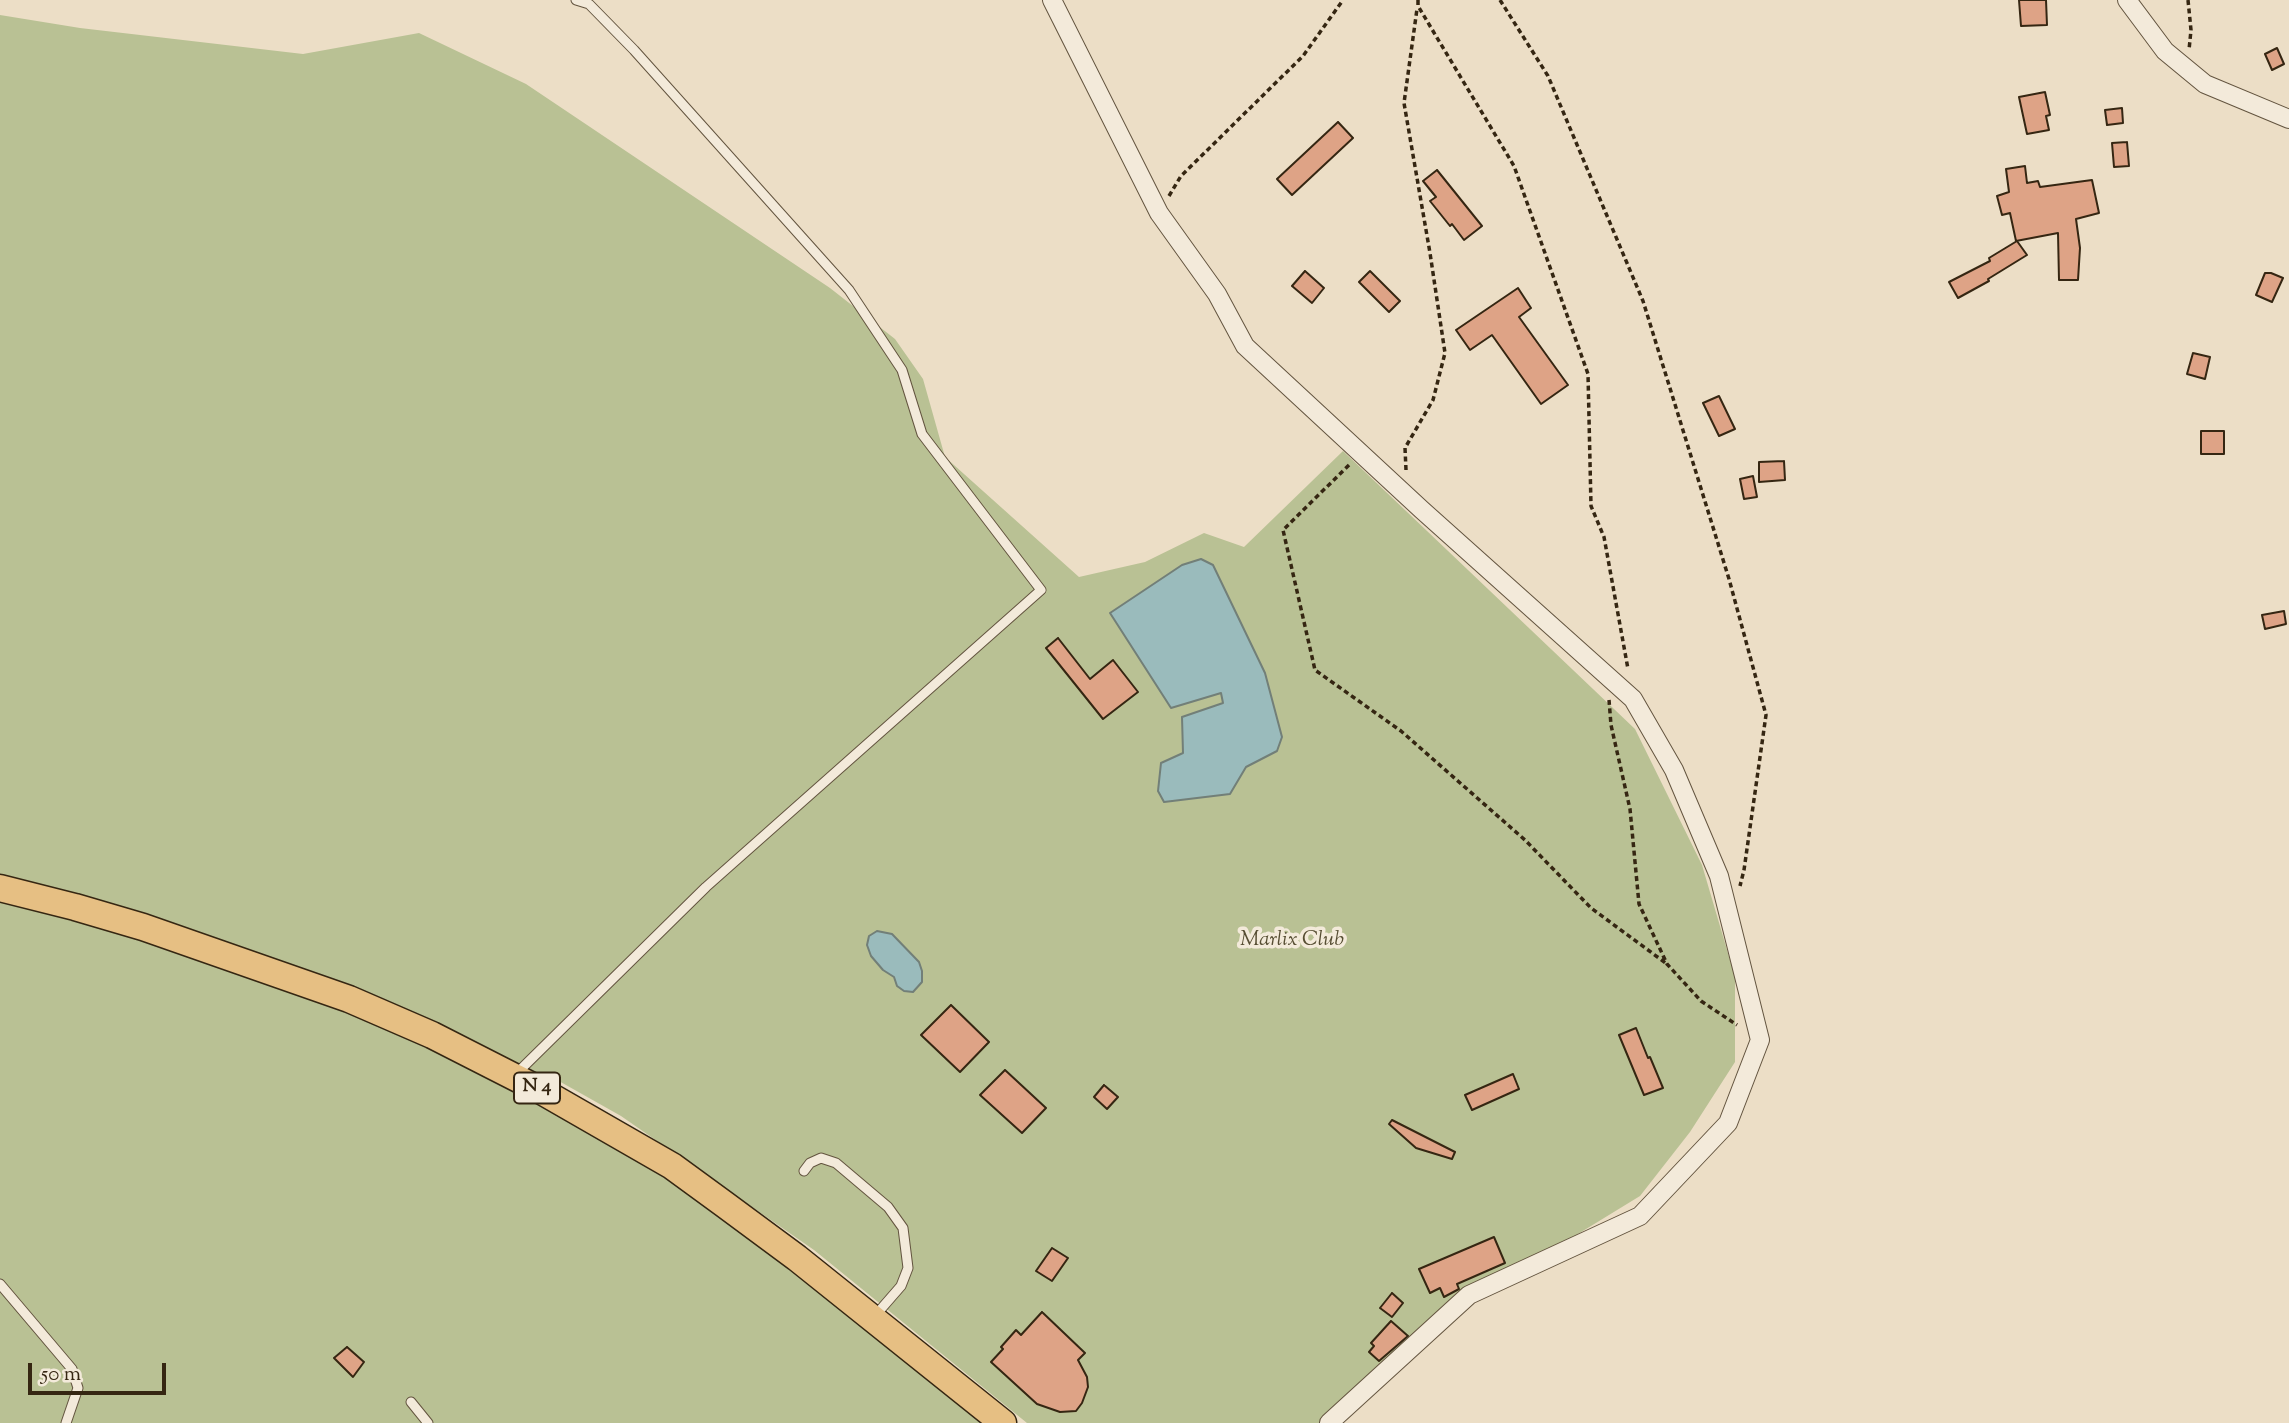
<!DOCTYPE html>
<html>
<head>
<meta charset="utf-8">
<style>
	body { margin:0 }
	#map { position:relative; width:2289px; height:1423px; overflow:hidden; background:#ecdec6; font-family:"Sorts Mill Goudy",serif }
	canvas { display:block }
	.scale { position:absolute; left:28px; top:1363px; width:138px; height:32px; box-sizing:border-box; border:4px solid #352612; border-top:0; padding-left:9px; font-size:21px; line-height:24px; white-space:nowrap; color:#352612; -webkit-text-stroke:5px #f3eada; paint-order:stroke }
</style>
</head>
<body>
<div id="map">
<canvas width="2289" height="1423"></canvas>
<div class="scale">50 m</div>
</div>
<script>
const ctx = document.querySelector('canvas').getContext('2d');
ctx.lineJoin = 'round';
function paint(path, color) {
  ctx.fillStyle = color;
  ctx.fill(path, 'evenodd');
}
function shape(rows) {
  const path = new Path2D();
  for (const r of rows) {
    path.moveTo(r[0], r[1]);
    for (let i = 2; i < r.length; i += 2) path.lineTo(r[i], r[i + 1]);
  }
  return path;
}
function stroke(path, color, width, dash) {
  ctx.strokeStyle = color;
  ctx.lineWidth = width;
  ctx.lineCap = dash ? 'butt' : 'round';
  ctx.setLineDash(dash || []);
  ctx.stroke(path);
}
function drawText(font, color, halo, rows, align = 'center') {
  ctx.font = font + ' "Sorts Mill Goudy",serif';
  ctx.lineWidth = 7;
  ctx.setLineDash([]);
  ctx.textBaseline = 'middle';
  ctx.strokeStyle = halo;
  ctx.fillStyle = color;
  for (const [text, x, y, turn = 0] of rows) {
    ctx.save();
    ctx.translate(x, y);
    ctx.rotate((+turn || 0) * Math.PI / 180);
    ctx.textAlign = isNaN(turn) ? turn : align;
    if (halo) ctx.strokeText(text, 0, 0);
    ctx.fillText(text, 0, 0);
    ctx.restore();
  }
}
const green = shape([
	[0,15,80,28,303,54,419,33,526,84,830,288,895,339,923,379,945,457,1079,577,1145,562,1204,533,1244,547,1343,451,1635,729,1702,865,1735,977,1735,1062,1690,1132,1640,1196,1573,1237,1470,1287,1320,1423,1027,1423,814,1250,621,1116,550,1076,538,1088,724,1204,1003,1423,0,1423]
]);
const water = shape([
	[1201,559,1213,565,1265,673,1282,737,1277,751,1246,767,1230,794,1164,802,1158,791,1161,763,1183,753,1182,717,1223,703,1221,693,1171,708,1110,613,1182,565,1201,559],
	[877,931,892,934,919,962,922,971,922,982,913,992,904,991,897,986,894,977,883,970,871,956,867,945,869,936,877,931]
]);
const building = shape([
	[2019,0,2046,0,2047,25,2021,26,2019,0],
	[2277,48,2284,64,2272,70,2265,54,2277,48],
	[2045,92,2050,115,2046,116,2049,130,2027,134,2019,97,2045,92],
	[2122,108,2123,123,2107,125,2105,110,2122,108],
	[1338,122,1353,138,1292,195,1277,179,1338,122],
	[2127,142,2129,166,2114,167,2112,143,2127,142],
	[2025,166,2027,183,2038,181,2040,187,2092,180,2099,213,2076,219,2080,248,2078,280,2059,280,2058,233,2016,241,2010,213,2002,215,1997,196,2009,192,2006,169,2025,166],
	[1437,170,1482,226,1464,240,1452,224,1450,226,1430,201,1436,197,1423,181,1437,170],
	[2017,241,2027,255,1988,279,1989,281,1958,298,1949,282,1990,261,1989,258,2017,241],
	[1305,271,1324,288,1312,303,1292,286,1305,271],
	[1370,271,1400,301,1389,312,1359,282,1370,271],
	[2265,273,2271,273,2283,278,2272,302,2256,295,2265,273],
	[1518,288,1531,308,1519,317,1568,385,1541,404,1492,335,1470,350,1456,330,1518,288],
	[2193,353,2210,357,2205,379,2187,374,2193,353],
	[1719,396,1735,429,1719,436,1703,403,1719,396],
	[2201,431,2224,431,2224,454,2201,454,2201,431],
	[1784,461,1785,480,1759,482,1759,462,1784,461],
	[1753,476,1757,497,1744,499,1740,479,1753,476],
	[2284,611,2286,624,2265,629,2262,615,2284,611],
	[1058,638,1090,679,1113,660,1138,692,1103,719,1046,648,1058,638],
	[951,1005,989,1042,960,1072,921,1035,951,1005],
	[1636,1028,1648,1058,1650,1057,1663,1088,1644,1095,1619,1035,1636,1028],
	[1005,1070,1046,1108,1022,1133,980,1095,1005,1070],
	[1513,1074,1519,1089,1472,1110,1465,1095,1513,1074],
	[1104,1085,1118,1097,1107,1109,1094,1097,1104,1085],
	[1392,1120,1455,1152,1452,1159,1416,1148,1389,1124,1392,1120],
	[1494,1237,1505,1263,1457,1284,1459,1289,1444,1297,1440,1288,1430,1293,1419,1269,1494,1237],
	[1052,1248,1068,1258,1052,1281,1036,1271,1052,1248],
	[1392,1293,1403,1303,1392,1317,1380,1308,1392,1293],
	[1042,1312,1085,1353,1078,1360,1087,1377,1088,1387,1082,1403,1076,1411,1060,1412,1037,1404,991,1362,1003,1349,1001,1347,1016,1330,1021,1335,1042,1312],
	[1391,1321,1408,1336,1379,1361,1369,1352,1374,1346,1371,1343,1391,1321],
	[347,1347,364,1362,353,1377,334,1358,347,1347]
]);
const path = shape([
	[1418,0,1418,6,1514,166,1588,374,1591,506,1604,537,1628,669],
	[1500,0,1548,76,1643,301,1729,579,1766,715,1744,870,1740,886],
	[2188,0,2191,30,2189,50],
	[1169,196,1181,176,1303,56,1343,0],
	[1349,465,1283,530,1315,670,1401,731,1525,840,1591,908,1667,964],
	[1406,470,1405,448,1433,400,1445,353,1430,253,1404,103,1417,9],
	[1609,700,1611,725,1630,809,1639,904,1667,964,1701,1001,1737,1025]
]);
const lane = shape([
	[517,1073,706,887,1041,590,922,434,902,370,849,290,634,50,589,4,576,0],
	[804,1171,810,1163,821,1158,836,1163,888,1207,903,1228,908,1268,901,1286,874,1317],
	[0,1284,72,1369,78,1388,66,1423],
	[411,1402,428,1423]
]);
const street = shape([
	[1052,0,1159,213,1217,294,1245,346,1422,510,1633,699,1674,770,1719,876,1760,1040,1728,1123,1640,1216,1469,1295,1329,1423],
	[2127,0,2165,51,2205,84,2289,119]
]);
const primary = shape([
	[0,888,75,907,143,927,349,999,432,1035,538,1089,672,1166,724,1204,797,1258,1003,1423]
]);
const shields = [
	[537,1088,46]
];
const shieldNames = [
	["N 4",537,1088]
];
const parkNames = [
	["Marlix Club",1292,941]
];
paint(green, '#b9c194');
paint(water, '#9abbbc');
stroke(water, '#727f78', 2);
paint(building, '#dea386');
stroke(building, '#352612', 2);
stroke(lane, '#63543f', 11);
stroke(street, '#63543f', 20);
stroke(primary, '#352612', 29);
stroke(path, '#352612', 3.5, [5, 3.5]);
stroke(lane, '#f3eada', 9);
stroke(street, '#f3eada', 18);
stroke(primary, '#e6bf83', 26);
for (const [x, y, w] of shields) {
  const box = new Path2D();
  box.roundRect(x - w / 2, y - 15.5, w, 31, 5);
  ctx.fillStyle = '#f3eada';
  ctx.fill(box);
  stroke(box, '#352612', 2);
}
drawText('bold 19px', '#352612', null, shieldNames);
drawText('italic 21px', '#564d32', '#f3eada', parkNames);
</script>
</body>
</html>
